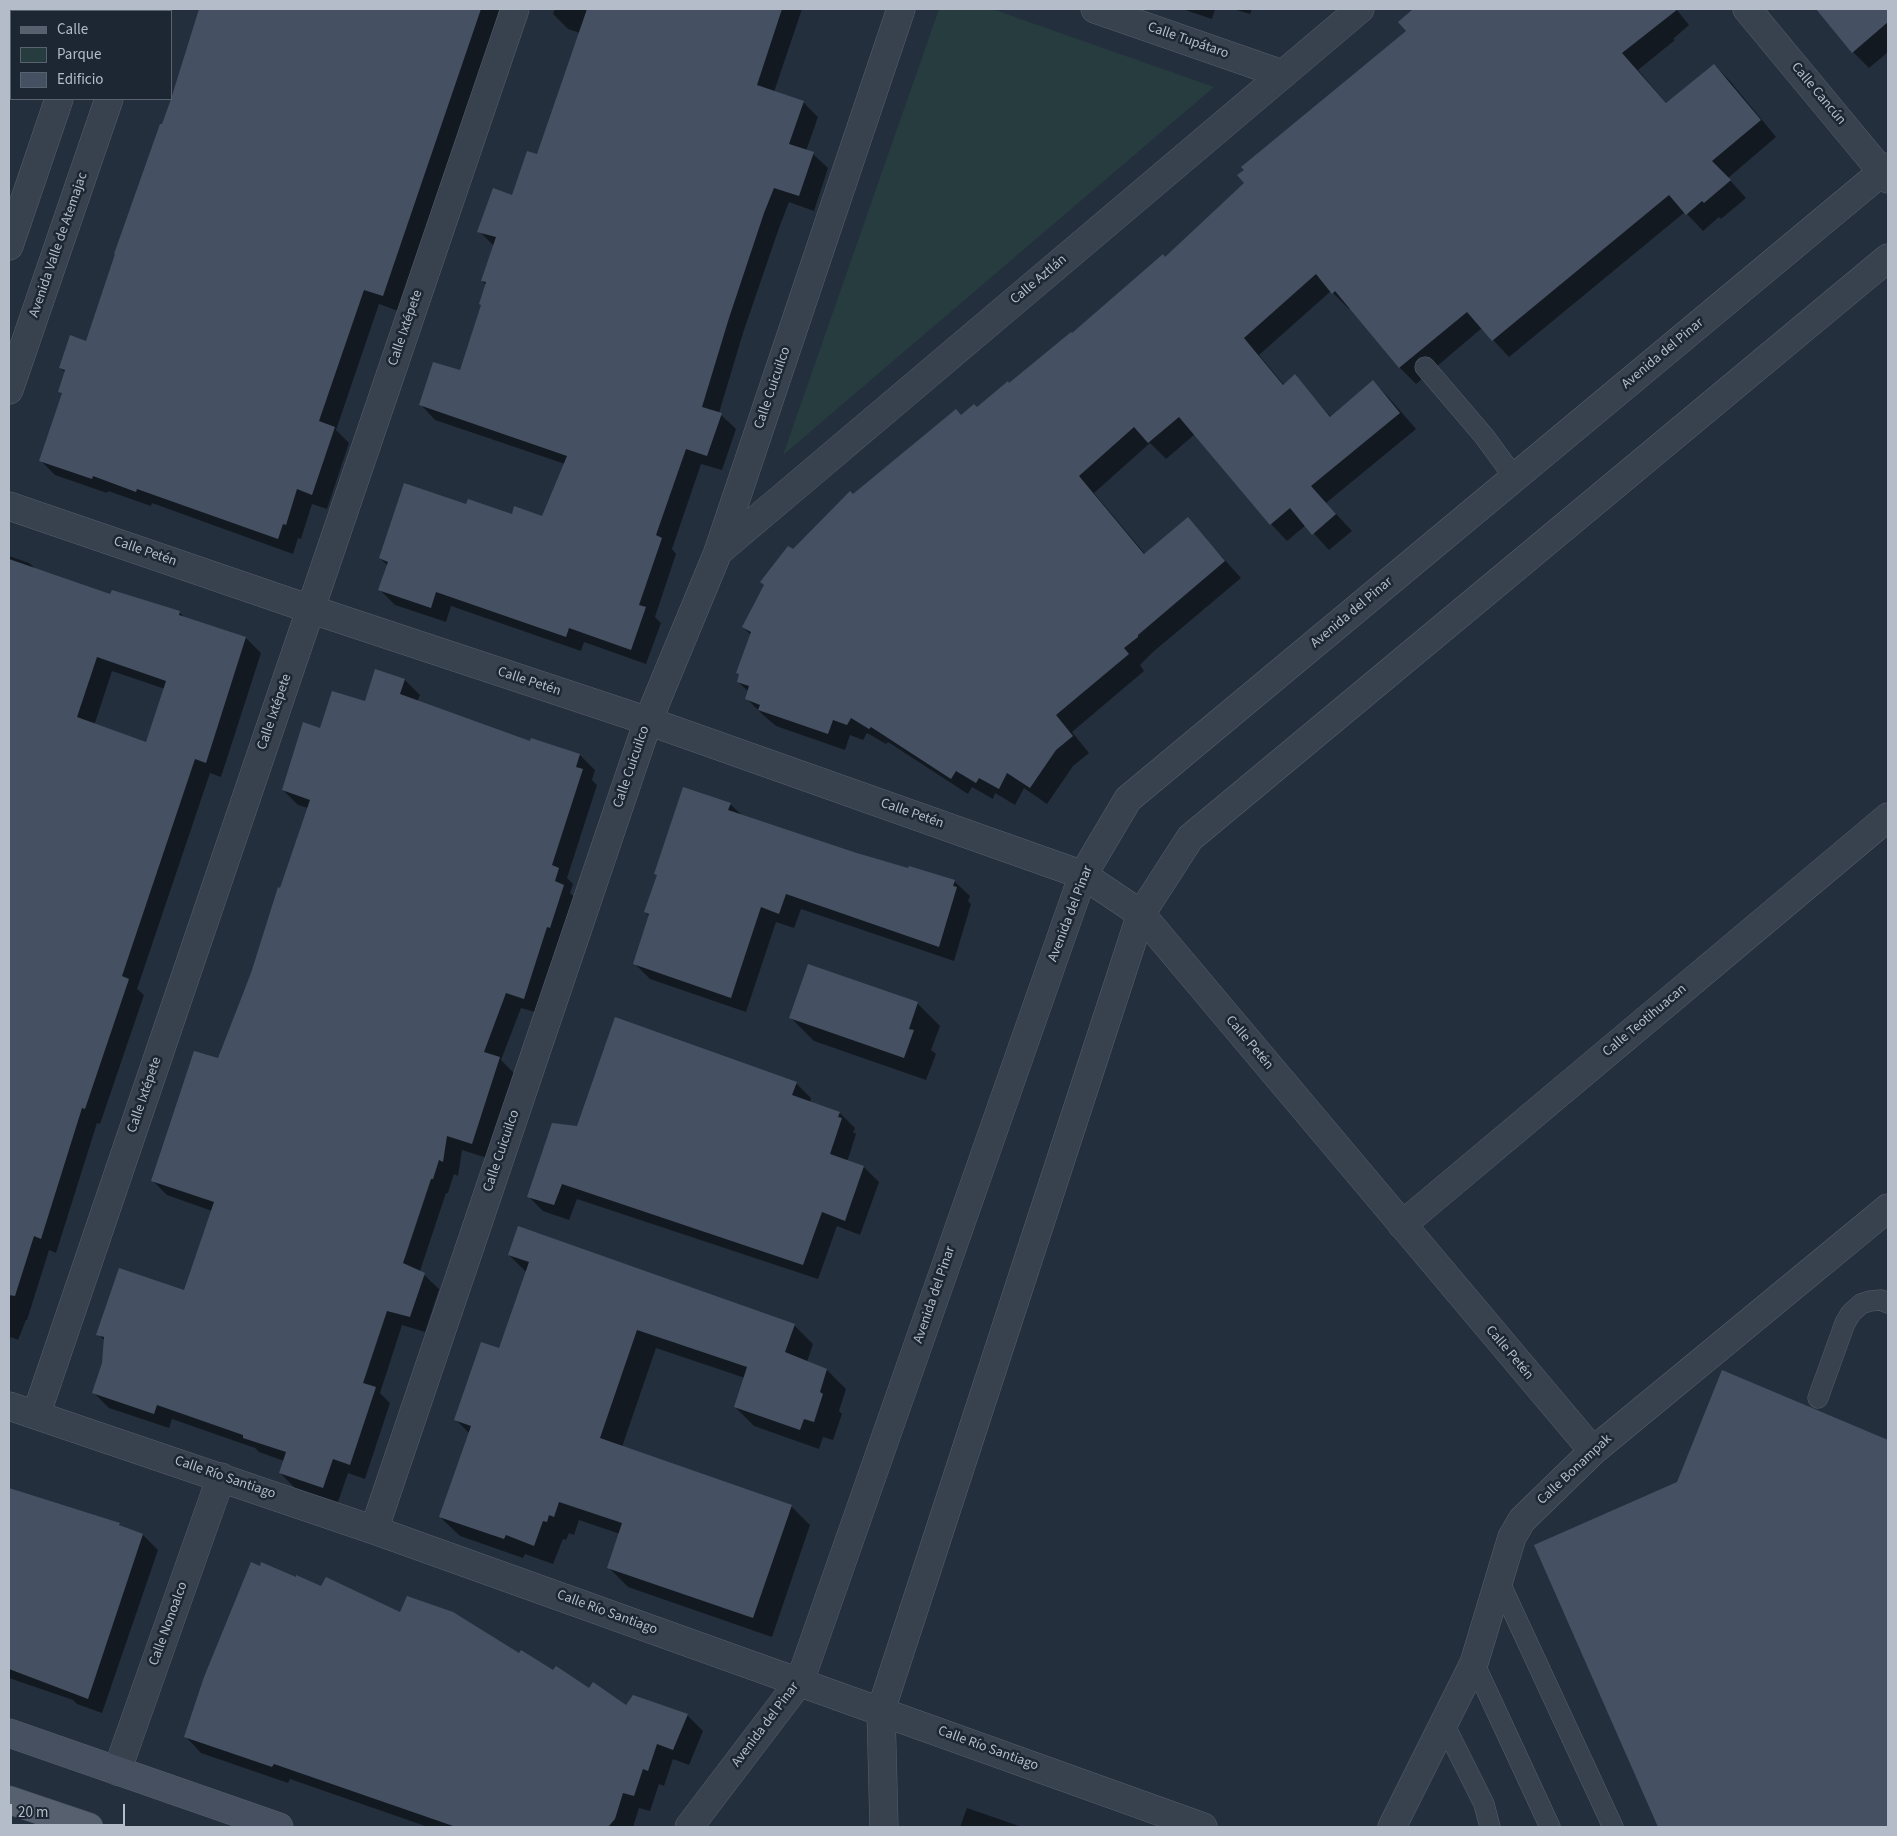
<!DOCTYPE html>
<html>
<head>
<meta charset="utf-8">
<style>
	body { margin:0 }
	#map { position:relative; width:1897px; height:1836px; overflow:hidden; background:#242f3e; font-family:"Source Sans 3",sans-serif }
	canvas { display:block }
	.frame { position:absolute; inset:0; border:10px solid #b4bcc9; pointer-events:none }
	.legend { position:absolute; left:10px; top:10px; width:162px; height:90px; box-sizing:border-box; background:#1d2633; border:1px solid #59626f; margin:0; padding:6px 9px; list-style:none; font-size:15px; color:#b4bcc9 }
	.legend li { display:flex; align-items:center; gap:10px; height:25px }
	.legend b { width:25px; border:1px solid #59626f }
	.scale { position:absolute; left:10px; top:1804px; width:115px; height:22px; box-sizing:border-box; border:2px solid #b4bcc9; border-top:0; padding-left:6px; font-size:15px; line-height:18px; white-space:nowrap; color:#b4bcc9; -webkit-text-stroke:4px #1d2633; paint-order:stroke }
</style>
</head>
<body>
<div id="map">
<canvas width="1897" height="1836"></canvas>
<div class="frame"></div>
<ul class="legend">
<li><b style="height:6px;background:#56606e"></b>Calle</li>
<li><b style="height:14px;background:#263c3f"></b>Parque</li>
<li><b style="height:14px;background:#455162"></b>Edificio</li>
</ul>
<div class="scale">20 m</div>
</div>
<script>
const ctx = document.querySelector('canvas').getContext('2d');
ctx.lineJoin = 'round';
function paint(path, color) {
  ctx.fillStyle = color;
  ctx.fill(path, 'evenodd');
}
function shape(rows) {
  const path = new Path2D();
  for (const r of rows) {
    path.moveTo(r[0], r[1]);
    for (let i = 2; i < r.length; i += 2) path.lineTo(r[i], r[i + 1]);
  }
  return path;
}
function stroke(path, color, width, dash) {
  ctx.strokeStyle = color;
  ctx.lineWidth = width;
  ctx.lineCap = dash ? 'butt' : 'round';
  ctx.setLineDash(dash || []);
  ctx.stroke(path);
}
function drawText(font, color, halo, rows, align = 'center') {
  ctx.font = font + ' "Source Sans 3",sans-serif';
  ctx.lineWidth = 5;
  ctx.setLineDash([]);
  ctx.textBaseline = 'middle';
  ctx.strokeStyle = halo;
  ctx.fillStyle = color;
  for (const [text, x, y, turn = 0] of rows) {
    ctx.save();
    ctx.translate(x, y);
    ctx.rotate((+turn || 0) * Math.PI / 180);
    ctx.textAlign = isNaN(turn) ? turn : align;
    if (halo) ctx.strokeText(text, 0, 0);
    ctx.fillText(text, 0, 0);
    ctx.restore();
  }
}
const green = shape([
	[939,9,992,9,1214,87,783,455]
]);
const shadow = shape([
	[202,9,501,9,398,311,379,304,336,430,349,443,327,509,312,504,301,539,298,538,293,554,152,503,151,506,108,491,107,493,55,475,40,460,62,394,60,391,66,373,60,368,87,343],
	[555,9,802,9,774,92,803,102,818,117,806,151,813,154,828,168,814,211,789,202,779,228,743,333,719,413,736,429,722,470,701,464,672,549,676,554,655,617,661,623,646,664,584,642,581,651,451,606,446,622,395,605,380,590,388,566,380,558,467,505,513,516,543,518,565,464,435,420,421,405,460,372,482,306,480,304,486,285,482,281,494,246,479,231,513,196,538,156,580,33,568,29,553,14],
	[1182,9,1215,9,1212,19],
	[1233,9,1252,9,1250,14],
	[1436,9,1676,9,1689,25,1673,39,1675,40,1638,70,1667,104,1714,65,1730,81,1776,137,1728,178,1746,198,1721,219,1719,217,1703,231,1685,212,1509,357,1482,328,1416,384,1400,368,1351,308,1349,309,1331,291,1259,355,1284,385,1295,376,1331,417,1373,381,1389,398,1416,429,1326,503,1352,531,1329,550,1306,525,1287,541,1271,524,1195,434,1166,459,1150,443,1094,493,1146,555,1188,519,1241,578,1153,652,1140,665,1144,671,1072,732,1089,753,1073,766,1047,804,1024,788,1015,805,995,793,993,799,972,787,968,794,888,742,886,744,867,733,863,740,850,735,845,750,776,726,763,715,747,699,749,692,738,682,751,635,743,627,793,551,853,496,962,416,978,409,1009,385,1165,258,1245,183,1246,170,1243,167],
	[1817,9,1888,9,1888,52,1869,68,1853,52],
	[9,556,29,563,37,570,111,595,179,612,186,619,246,638,261,653,221,777,210,773,137,989,144,995,100,1124,97,1123,56,1253,49,1250,27,1320,26,1320,18,1340,11,1337,9,1343],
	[112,671,165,689,147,744,94,726],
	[405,680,420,695,417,702,531,742,532,740,580,755,595,770,592,780,597,785,567,878,573,884,570,893,579,901,538,1013,521,1008,501,1060,514,1073,487,1158,462,1150,458,1176,454,1174,448,1193,446,1193,420,1271,439,1289,425,1332,402,1325,380,1393,390,1403,365,1479,348,1473,338,1502,295,1488,280,1473,284,1461,259,1452,255,1448,172,1419,169,1428,109,1408,94,1393,104,1363,105,1341,98,1334,185,1291,212,1211,167,1195,152,1180,218,1060,253,974,308,808,298,805,283,790,321,729],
	[730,804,742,815,909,870,954,881,970,896,968,901,971,904,954,961,801,909,794,928,776,922,746,1012,650,979,635,964,650,917,645,912,658,876,655,873],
	[917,1003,940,1026,931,1050,936,1054,926,1080,814,1041,791,1018],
	[796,1083,811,1098,810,1103,840,1113,855,1128,853,1132,856,1134,847,1162,864,1167,879,1182,860,1235,837,1226,818,1279,577,1199,569,1220,543,1211,528,1196,578,1128],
	[509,1255,794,1325,813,1344,807,1362,827,1370,846,1389,839,1411,842,1414,833,1440,823,1437,819,1449,754,1426,735,1407,745,1378,656,1348,622,1447,791,1506,810,1525,772,1637,628,1587,609,1568,620,1534,579,1520,574,1535,569,1533,566,1540,563,1539,553,1564,525,1554,523,1558,460,1536,440,1517,470,1434,456,1420,500,1350,527,1273],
	[1723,1372,1888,1441,1888,1827,1659,1827,1536,1546,1678,1483],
	[9,1490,119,1524,123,1528,143,1535,158,1550,102,1713,77,1704,73,1700,9,1678],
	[322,1587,520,1654,589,1690,626,1706,687,1715,703,1731,689,1765,673,1759,664,1786,659,1784,650,1811,639,1808,633,1827,428,1827,290,1779,288,1783,201,1753,185,1736],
	[967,1808,1022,1827,960,1827]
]);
const building = shape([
	[199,9,481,9,383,296,364,290,319,421,335,427,312,495,297,489,286,525,283,524,278,539,137,489,136,492,93,476,92,479,39,461,62,393,58,392,65,370,59,368,70,335,86,341,115,254,114,254,160,124,162,124,171,99],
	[587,9,782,9,757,85,804,101,789,144,814,152,799,196,774,188,764,213,729,318,702,407,722,413,707,456,686,449,656,535,662,538,639,605,646,607,631,650,569,628,566,637,436,592,431,608,378,590,388,562,379,558,404,483,466,504,468,499,512,514,514,506,542,516,567,456,419,405,433,362,460,370,481,305,479,304,486,282,481,281,496,237,477,232,493,188,512,195,527,151,537,154],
	[1413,9,1678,9,1622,53,1666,103,1714,64,1761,120,1712,161,1731,180,1704,203,1702,201,1686,215,1669,195,1492,341,1467,312,1399,368,1335,291,1332,294,1316,274,1244,338,1283,385,1295,374,1330,417,1373,380,1400,413,1311,486,1336,514,1312,535,1290,508,1270,525,1179,417,1148,443,1134,427,1079,476,1144,554,1188,517,1225,561,1138,635,1138,637,1124,648,1129,654,1056,715,1073,736,1056,750,1030,788,1007,773,999,789,979,778,976,783,956,771,951,779,871,727,869,729,851,718,847,725,833,720,828,734,758,710,760,705,745,699,749,686,737,682,739,674,736,673,751,632,742,627,764,585,760,582,788,546,793,549,850,491,853,494,956,409,961,415,974,404,977,407,1008,381,1009,383,1071,332,1072,333,1163,254,1165,257,1244,183,1237,175,1244,170,1241,167,1406,31,1398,22],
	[1816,9,1888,9,1888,22,1852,53],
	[9,559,110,594,112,590,180,611,179,615,246,637,206,763,195,759,122,976,129,979,85,1109,82,1108,41,1239,34,1236,15,1296,9,1295],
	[97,657,166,681,146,742,77,717],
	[375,669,405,679,400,694,530,741,531,738,580,754,576,767,583,769,552,865,559,868,555,881,564,885,550,928,547,927,524,999,506,993,484,1052,500,1057,472,1144,447,1136,443,1162,439,1160,433,1179,431,1179,403,1263,425,1273,410,1317,387,1311,363,1383,376,1387,350,1465,333,1459,323,1488,279,1473,286,1452,243,1438,243,1435,157,1405,154,1414,92,1393,102,1363,104,1337,96,1335,119,1268,184,1290,214,1202,151,1181,194,1051,218,1058,251,973,278,887,280,888,310,800,282,790,303,722,320,728,332,691,365,701],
	[683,787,731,803,728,810,857,853,908,868,909,866,955,880,953,886,957,887,939,947,786,894,779,914,761,907,731,998,633,964,649,914,644,912,657,875,654,874],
	[808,964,918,1002,909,1029,914,1030,904,1058,789,1018],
	[615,1017,797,1082,792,1095,840,1112,838,1117,842,1118,830,1154,864,1166,845,1221,822,1212,803,1265,562,1184,554,1205,527,1197,552,1123,577,1126],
	[518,1226,795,1324,785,1352,827,1369,820,1392,823,1394,814,1422,804,1419,800,1430,734,1407,747,1367,637,1330,600,1438,792,1505,753,1618,607,1568,622,1523,559,1502,554,1517,549,1515,547,1522,543,1521,534,1546,506,1535,504,1539,439,1517,471,1426,454,1420,481,1342,499,1348,529,1262,508,1255],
	[1722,1370,1888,1440,1888,1827,1658,1827,1534,1545,1677,1482],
	[9,1488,120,1523,119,1525,143,1534,88,1699,9,1669],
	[251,1562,260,1566,261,1562,296,1577,296,1575,321,1586,326,1577,400,1612,407,1596,453,1612,519,1653,521,1650,553,1670,556,1666,589,1688,593,1682,626,1705,633,1695,688,1714,673,1750,657,1744,648,1771,643,1769,634,1796,623,1793,615,1819,608,1827,456,1827,274,1764,272,1767,184,1737,204,1677]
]);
const service = shape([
	[1425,367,1484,436,1514,477],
	[1818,1398,1845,1323,1851,1313,1861,1304,1870,1301,1881,1300,1888,1303],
	[1499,1581,1613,1827],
	[1474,1663,1550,1827],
	[1444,1724,1484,1804,1490,1827]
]);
const minor = shape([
	[1095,9,1282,74],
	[1747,9,1888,179],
	[88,11,89,9],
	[140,11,141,9],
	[9,68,11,69],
	[9,246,59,99],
	[9,390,109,99],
	[9,506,310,609,648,721,1083,875,1141,914,1593,1451],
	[718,552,1360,9],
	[1402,1225,1888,817],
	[9,1406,374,1530,1203,1827],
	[36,1415,515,9],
	[374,1530,648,721,718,552,901,9],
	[117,1771,221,1477],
	[689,1827,800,1681,1083,875,1128,799,1888,167],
	[884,1827,881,1710,1141,914,1190,838,1888,258],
	[1392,1827,1474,1663,1512,1537,1522,1520,1593,1451,1888,1208]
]);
const secondary = shape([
	[9,1733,279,1827]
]);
const primary = shape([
	[9,1800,89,1827]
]);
const streetNames = [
	["Calle Tupátaro",1188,41,19],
	["Calle Cancún",1818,94,50],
	["Avenida Valle de Atemajac",59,245,-71],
	["Calle Aztlán",1039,280,-40],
	["Calle Ixtépete",406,328,-71],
	["Avenida del Pinar",1663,354,-40],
	["Calle Cuicuilco",773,388,-71],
	["Calle Petén",145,552,19],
	["Avenida del Pinar",1352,613,-40],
	["Calle Petén",529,682,18],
	["Calle Ixtépete",275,712,-71],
	["Calle Cuicuilco",632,767,-71],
	["Calle Petén",912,814,19],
	["Avenida del Pinar",1071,914,-69],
	["Calle Teotihuacan",1645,1021,-40],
	["Calle Petén",1249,1043,50],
	["Calle Ixtépete",145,1095,-71],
	["Calle Cuicuilco",502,1151,-71],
	["Avenida del Pinar",935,1295,-71],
	["Calle Petén",1509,1353,50],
	["Calle Bonampak",1575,1470,-43],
	["Calle Río Santiago",225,1478,19],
	["Calle Río Santiago",607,1613,20],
	["Calle Nonoalco",169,1624,-70],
	["Avenida del Pinar",766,1725,-53],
	["Calle Río Santiago",988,1749,20]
];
paint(green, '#263c3f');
paint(shadow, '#0007');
paint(building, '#455162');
stroke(service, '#565f6c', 21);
stroke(minor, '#565f6c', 29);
stroke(secondary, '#565f6c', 29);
stroke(primary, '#414a57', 29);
stroke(service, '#38414e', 20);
stroke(minor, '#38414e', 28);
stroke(secondary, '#465061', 28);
stroke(primary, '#56606e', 28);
drawText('14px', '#b4bcc9', '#1d2633', streetNames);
</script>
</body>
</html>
